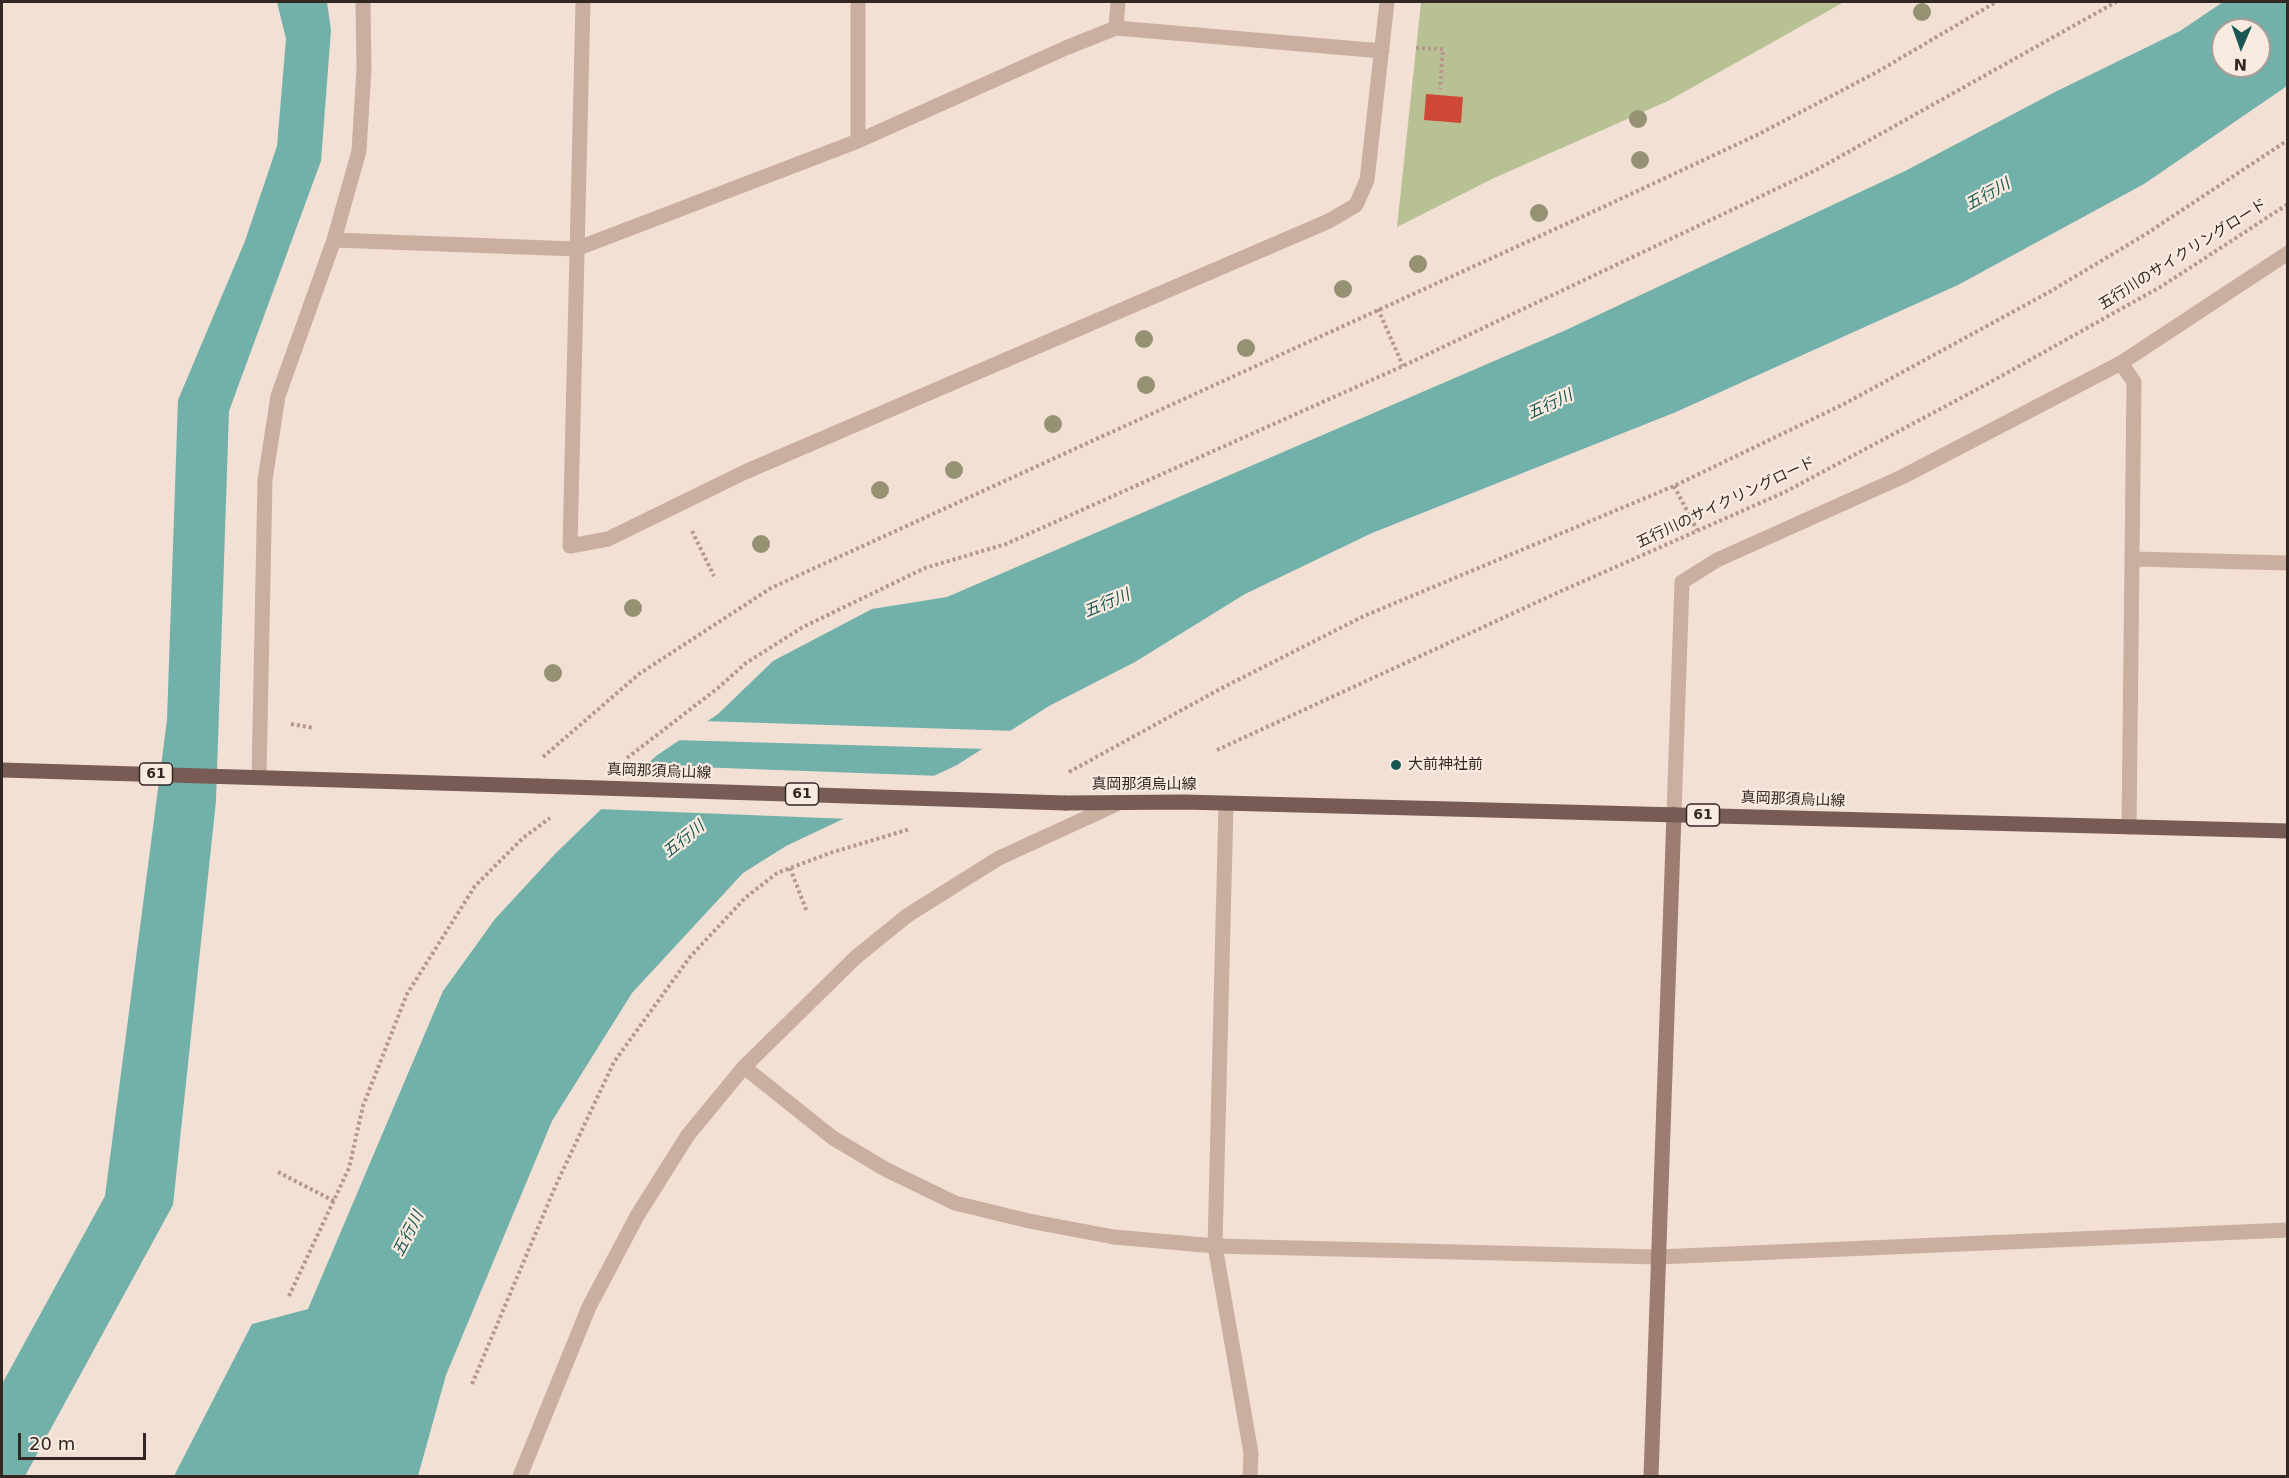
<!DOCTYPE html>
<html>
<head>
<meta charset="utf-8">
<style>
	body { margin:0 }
	#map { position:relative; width:2289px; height:1478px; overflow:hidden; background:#f2e0d4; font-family:"DejaVu Sans",sans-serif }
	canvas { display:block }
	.frame { position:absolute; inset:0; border:3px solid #332724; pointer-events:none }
	.north { position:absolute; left:2211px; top:18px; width:60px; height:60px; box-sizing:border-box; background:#faebe1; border:2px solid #aa9d95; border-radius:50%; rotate:182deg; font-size:16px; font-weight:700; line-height:24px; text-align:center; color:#332724 }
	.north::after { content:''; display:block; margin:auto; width:21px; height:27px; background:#185752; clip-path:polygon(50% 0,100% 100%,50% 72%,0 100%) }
	.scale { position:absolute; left:18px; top:1433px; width:128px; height:27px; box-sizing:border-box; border:3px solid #332724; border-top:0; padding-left:8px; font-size:18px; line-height:21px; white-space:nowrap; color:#332724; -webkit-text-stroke:4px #faebe1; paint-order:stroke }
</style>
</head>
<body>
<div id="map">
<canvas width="2289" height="1478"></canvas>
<div class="frame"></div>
<div class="north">N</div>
<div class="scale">20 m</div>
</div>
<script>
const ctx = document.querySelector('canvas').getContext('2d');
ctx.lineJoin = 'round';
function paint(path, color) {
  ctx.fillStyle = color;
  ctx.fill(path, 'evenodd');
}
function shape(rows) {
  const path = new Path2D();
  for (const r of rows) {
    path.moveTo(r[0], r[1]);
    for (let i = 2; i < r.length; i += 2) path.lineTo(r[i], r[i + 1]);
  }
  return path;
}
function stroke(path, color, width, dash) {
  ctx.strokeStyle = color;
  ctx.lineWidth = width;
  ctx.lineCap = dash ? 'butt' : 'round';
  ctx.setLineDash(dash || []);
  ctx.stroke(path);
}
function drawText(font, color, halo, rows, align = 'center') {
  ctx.font = font + ' "DejaVu Sans","Noto Sans JP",sans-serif';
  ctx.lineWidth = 4.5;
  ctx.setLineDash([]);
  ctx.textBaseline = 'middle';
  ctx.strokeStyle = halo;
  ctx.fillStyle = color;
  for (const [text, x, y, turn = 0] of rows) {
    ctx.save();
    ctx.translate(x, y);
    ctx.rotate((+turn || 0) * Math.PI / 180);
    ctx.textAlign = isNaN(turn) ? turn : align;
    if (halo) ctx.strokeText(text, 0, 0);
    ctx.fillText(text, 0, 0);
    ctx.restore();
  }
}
const green = shape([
	[1421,2,1844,2,1668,101,1494,178,1397,227]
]);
const water = shape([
	[277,2,327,2,331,30,321,161,229,411,216,801,173,1205,25,1476,2,1476,2,1384,105,1196,167,720,178,400,245,241,277,146,286,39],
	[2223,2,2287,2,2287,86,2144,184,1958,285,1676,412,1372,533,1245,594,1135,662,1049,706,957,765,786,846,743,873,632,993,552,1121,446,1375,418,1476,174,1476,252,1324,308,1309,443,991,495,919,555,854,656,756,718,714,773,661,872,609,947,597,1566,330,1905,171,2057,91,2180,31],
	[2223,30,2259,30,2259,66,2223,66]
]);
const pier = shape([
	[702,721,1016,731,987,749,675,740],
	[642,765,941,776,850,819,597,809]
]);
const building = shape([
	[1426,94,1463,97,1461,123,1424,120]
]);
const path = shape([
	[1416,48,1443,49,1440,89],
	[1378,309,1403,366],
	[1674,486,1697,530],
	[692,531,714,576],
	[291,724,314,728],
	[1217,750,1559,592,1785,492,1987,384,2162,286,2288,204],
	[543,757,639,674,771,588,1599,209,1759,134,1877,72,1996,2],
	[627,758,718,688,746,663,803,627,925,568,1006,544,1403,366,1816,170,2116,2],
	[1069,772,1220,689,1364,616,1674,486,1844,404,2051,291,2146,234,2288,140],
	[790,868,807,912],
	[278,1172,334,1201],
	[289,1296,349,1168,363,1106,407,994,475,886,523,838,550,818],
	[472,1384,556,1185,614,1062,690,957,745,898,777,873,830,853,910,829]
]);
const street = shape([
	[583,2,570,546,608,539,745,472,1329,221,1356,205,1367,180,1387,2],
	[1116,28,1118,2],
	[858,141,858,2],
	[334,240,576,249,858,141,1068,47,1116,28,1382,51],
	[2121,363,2134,382,2129,827],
	[2134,559,2288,563],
	[259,777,265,480,278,396,334,240,359,151,364,69,363,2],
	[1226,804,1215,1246,1251,1453,1250,1476],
	[1674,814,1682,582,1717,560,1902,477,2121,363,2288,253],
	[744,1067,833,1138,885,1169,955,1203,1029,1221,1114,1237,1215,1246,1658,1257,2288,1230],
	[520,1476,589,1307,637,1216,688,1135,744,1067,856,957,908,915,999,858,1119,803]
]);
const secondary = shape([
	[1651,1476,1674,814]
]);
const primary = shape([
	[2,770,538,786],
	[1065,803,1184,802,2288,831]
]);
const primaryBridge = shape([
	[538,786,1065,803]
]);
const trees = [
	[1922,12],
	[1638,119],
	[1640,160],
	[1539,213],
	[1418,264],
	[1343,289],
	[1144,339],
	[1246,348],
	[1146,385],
	[1053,424],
	[954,470],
	[880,490],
	[761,544],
	[633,608],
	[553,673]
];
const markers = [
	[1396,765,6,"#185752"]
];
const shields = [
	[156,774,33],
	[802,794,33],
	[1703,815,33]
];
const shieldNames = [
	["61",156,774],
	["61",802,794],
	["61",1703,815]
];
const streetNames = [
	["五行川のサイクリングロード",2183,255,-32],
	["五行川のサイクリングロード",1726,503,-25],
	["真岡那須烏山線",659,772,2],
	["真岡那須烏山線",1144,785],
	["真岡那須烏山線",1793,800,2]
];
const poiNames = [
	["大前神社前",1408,765]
];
const waterNames = [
	["五行川",1988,195,-29],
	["五行川",1550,405,-25],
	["五行川",1107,604,-23],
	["五行川",684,840,-39],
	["五行川",409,1234,-63]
];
paint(green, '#b8c194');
paint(water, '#72b0aa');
paint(pier, '#f2e0d4');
paint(building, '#ce4737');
stroke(path, '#b6978b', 4, [3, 3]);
stroke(street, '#caaea0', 15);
stroke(secondary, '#9d7c72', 15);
stroke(primary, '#775b54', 15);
stroke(primaryBridge, '#775b54', 15);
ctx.fillStyle = '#959274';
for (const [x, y] of trees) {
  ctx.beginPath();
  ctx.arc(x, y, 9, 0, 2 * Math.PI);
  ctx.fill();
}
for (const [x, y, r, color] of markers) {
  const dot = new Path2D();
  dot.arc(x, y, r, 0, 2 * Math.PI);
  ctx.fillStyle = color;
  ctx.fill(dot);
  stroke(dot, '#faebe1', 2);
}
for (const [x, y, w] of shields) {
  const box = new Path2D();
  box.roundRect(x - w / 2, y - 11, w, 22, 4.5);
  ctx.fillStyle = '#faebe1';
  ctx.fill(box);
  stroke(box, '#332724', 1.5);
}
drawText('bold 14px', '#332724', null, shieldNames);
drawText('15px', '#332724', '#faebe1', streetNames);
drawText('15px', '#332724', '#faebe1', poiNames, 'left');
drawText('italic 16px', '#185752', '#faebe1', waterNames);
</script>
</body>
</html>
